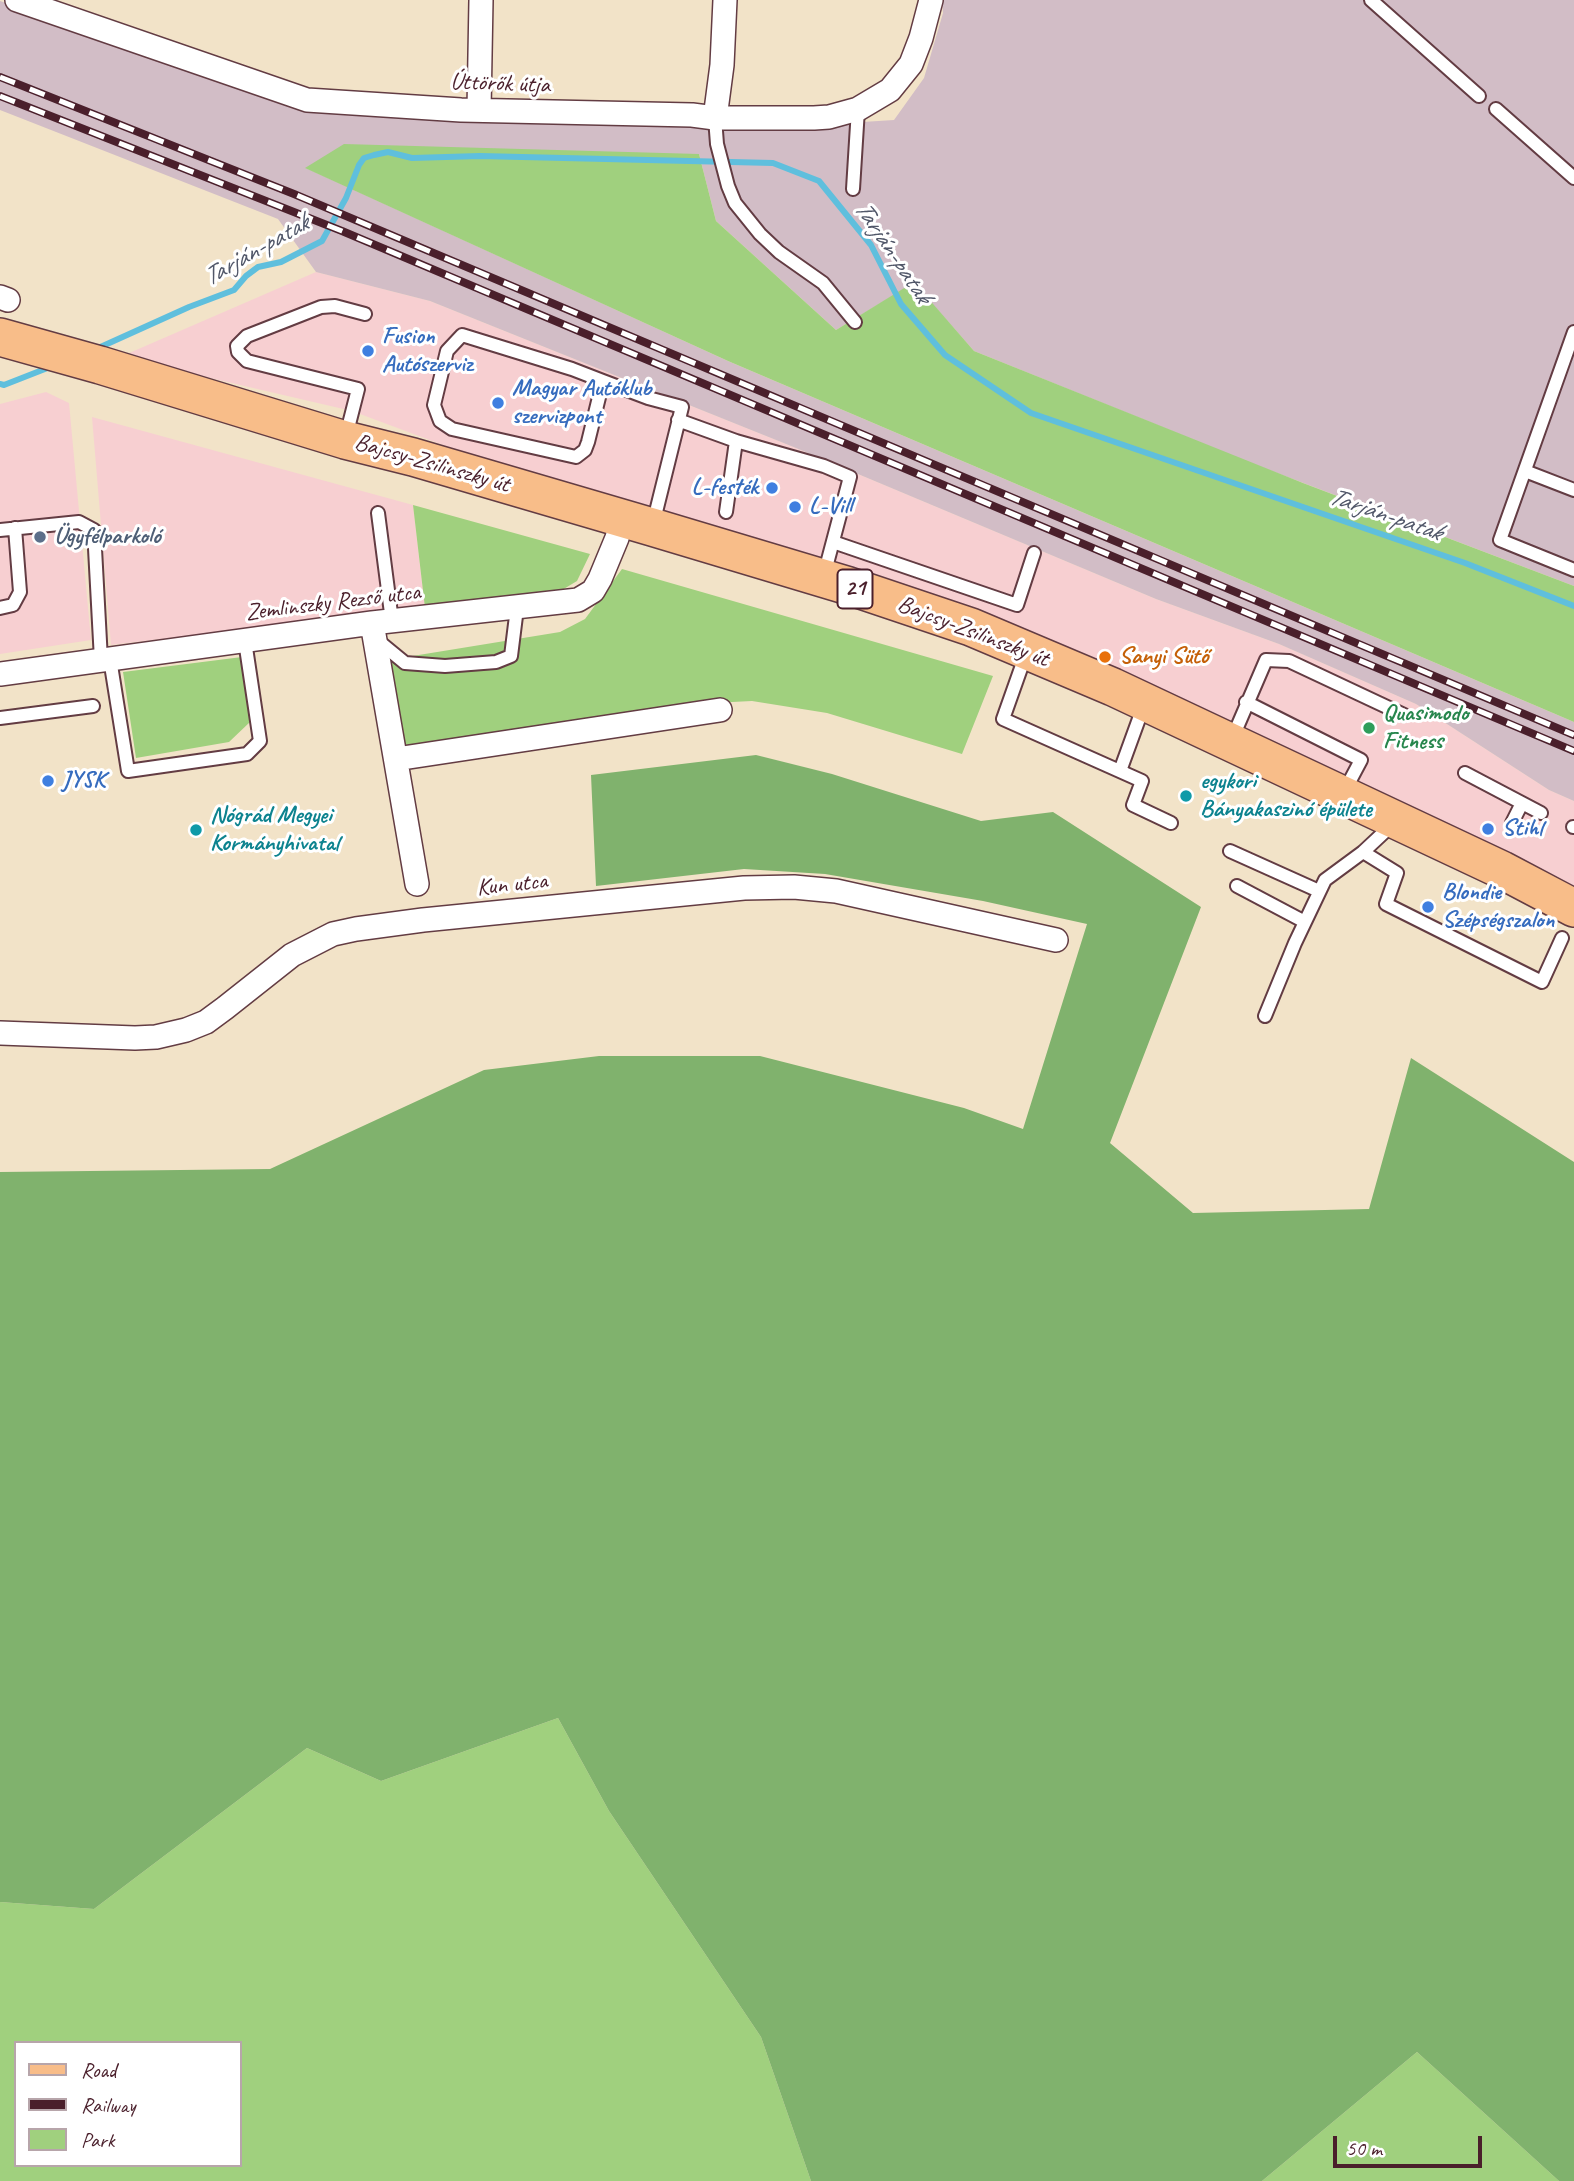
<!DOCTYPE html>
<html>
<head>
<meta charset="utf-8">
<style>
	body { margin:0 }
	#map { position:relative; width:1574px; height:2181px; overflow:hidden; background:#f2e3c8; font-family:Caveat,sans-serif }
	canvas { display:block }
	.legend { position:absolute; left:14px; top:2041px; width:228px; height:126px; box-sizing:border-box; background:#fff; border:2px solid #b7a5aa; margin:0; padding:9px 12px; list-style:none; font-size:21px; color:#4a1f2b }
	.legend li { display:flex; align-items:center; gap:14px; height:35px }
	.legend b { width:35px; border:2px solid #b7a5aa }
	.scale { position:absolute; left:1333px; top:2136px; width:149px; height:32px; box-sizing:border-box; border:4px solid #4a1f2b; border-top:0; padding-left:9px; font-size:21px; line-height:24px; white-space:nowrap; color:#4a1f2b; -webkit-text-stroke:5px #fff; paint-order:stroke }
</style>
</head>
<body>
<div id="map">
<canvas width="1574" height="2181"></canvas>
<ul class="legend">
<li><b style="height:9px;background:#f8bd89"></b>Road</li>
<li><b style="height:9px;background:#4a1f2b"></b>Railway</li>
<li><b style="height:19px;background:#a0d07e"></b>Park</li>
</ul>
<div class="scale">50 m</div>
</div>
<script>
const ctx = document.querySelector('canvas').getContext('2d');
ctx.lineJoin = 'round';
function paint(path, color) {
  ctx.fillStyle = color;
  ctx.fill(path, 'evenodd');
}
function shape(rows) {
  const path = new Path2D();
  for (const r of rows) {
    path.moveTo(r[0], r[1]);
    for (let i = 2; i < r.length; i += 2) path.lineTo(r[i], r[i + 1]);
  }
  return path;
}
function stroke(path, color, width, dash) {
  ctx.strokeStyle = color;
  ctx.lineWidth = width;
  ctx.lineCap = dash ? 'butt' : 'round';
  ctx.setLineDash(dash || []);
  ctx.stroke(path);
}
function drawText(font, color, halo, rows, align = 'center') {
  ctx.font = font + ' Caveat,sans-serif';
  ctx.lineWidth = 6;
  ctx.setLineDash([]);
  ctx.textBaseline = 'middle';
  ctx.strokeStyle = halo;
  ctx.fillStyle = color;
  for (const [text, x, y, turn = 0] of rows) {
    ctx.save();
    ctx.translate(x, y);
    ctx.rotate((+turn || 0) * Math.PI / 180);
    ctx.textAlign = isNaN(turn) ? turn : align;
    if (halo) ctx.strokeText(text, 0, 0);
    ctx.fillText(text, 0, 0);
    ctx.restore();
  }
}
const built = shape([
	[316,272,430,301,796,448,1156,599,1279,644,1416,704,1549,790,1574,801,1574,889,1361,788,352,411,120,357],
	[46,392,69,403,91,640,0,654,0,404],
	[92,417,413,505,425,608,111,645]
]);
const industrial = shape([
	[942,0,1574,0,1574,586,1256,465,974,351,914,283,836,330,716,221,699,154,306,168,728,361,1574,722,1574,801,1549,790,1416,704,1279,644,1156,599,796,448,430,301,316,272,278,219,0,110,0,1,304,106,831,124,894,120,924,78,943,13]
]);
const green = shape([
	[344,144,699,154,716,221,836,330,914,282,974,351,1303,483,1574,586,1574,722,728,361,305,168],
	[413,505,590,554,577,581,562,590,425,608],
	[622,569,993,676,962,754,827,713,752,701,712,703,403,752,388,660,560,632,585,619],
	[242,657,250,722,229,742,136,758,123,672],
	[558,1718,609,1811,761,2037,811,2181,0,2181,0,1902,94,1909,307,1748,381,1781],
	[16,2043,240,2043,240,2165,16,2165],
	[1417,2052,1559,2181,1262,2181]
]);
const forest = shape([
	[756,755,832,774,981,821,1053,812,1201,907,1110,1143,1193,1213,1369,1209,1411,1058,1574,1162,1574,2181,1559,2181,1417,2052,1262,2181,811,2181,761,2037,609,1811,558,1718,381,1781,307,1748,94,1909,0,1902,0,1172,270,1169,484,1070,599,1056,760,1056,964,1108,1023,1129,1087,924,983,901,825,874,744,869,596,886,591,775]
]);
const stream = shape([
	[96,349,189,307,234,290,246,276,258,267,281,262,322,241,346,198,359,165,364,158,374,155,388,152,412,158,480,156,773,163,819,181,871,245,901,304,945,355,1031,413,1465,563,1574,606],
	[0,384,4,385,50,367]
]);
const service = shape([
	[1371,0,1479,96],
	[1496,109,1574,178],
	[715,118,717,144,728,186,735,203,760,234,779,252,823,283,855,322],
	[853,189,858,109],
	[1574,332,1500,540,1574,570],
	[603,381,588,442,585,450,576,457,452,429,440,421,434,405,447,351,462,335,572,369,603,381,648,398,682,407,653,524],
	[678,420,736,441],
	[346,436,358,389,247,361,238,352,237,346,247,336,321,307,335,306,365,314],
	[1525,471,1574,490],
	[726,512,736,441,824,466,850,477,824,575],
	[378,513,392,621],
	[0,530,79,522,94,530,101,660],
	[833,542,1017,605,1034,553],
	[0,608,13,605,20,592,15,528],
	[377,640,405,663,445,666,496,662,511,656,517,608],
	[1026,654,1003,719,1142,781,1133,805,1171,823],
	[110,659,128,771,247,754,260,741,245,641],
	[1246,702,1361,760,1344,792],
	[0,718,93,706],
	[1232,739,1266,660,1289,661,1404,715],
	[1120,771,1144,705],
	[1465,773,1522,803,1512,823],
	[1522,803,1541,813],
	[1573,827,1574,827],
	[1230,851,1319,891],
	[1363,852,1397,873,1386,904,1542,982,1562,938],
	[1237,886,1305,922],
	[1265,1016,1295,943,1325,880,1363,852,1394,823]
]);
const minor = shape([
	[17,0,307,100,461,110,692,115,715,118,814,118,829,117,858,109,890,90,911,64,921,38,931,0],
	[479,110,481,0],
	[715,118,722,65,725,0],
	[0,297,8,300],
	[372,623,417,884],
	[0,674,372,623,578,600,593,591,600,579,617,538,622,519],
	[396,759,720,710],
	[0,1033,135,1038,156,1037,186,1030,206,1022,225,1008,292,955,333,934,356,929,423,920,744,888,794,887,836,891,1056,940]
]);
const primary = shape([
	[0,337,100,365,345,440,413,457,652,527,849,586,971,627,1113,687,1502,870,1574,908]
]);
const rail = shape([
	[0,77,294,194,1574,735],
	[0,96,342,231,1574,751]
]);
const markers = [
	[368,351,7,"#3f7fe0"],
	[498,403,7,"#3f7fe0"],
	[772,488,7,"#3f7fe0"],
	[795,507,7,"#3f7fe0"],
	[40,537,7,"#5c6f8a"],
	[1105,657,7,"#e8710a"],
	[1369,728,7,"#2e9e5b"],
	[48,781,7,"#3f7fe0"],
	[1186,796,7,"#0f9aa8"],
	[1488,829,7,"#3f7fe0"],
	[196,830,7,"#0f9aa8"],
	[1428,907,7,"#3f7fe0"]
];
const shields = [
	[855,589,35]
];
const shieldNames = [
	["21",855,589]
];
const streetNames = [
	["Úttörők útja",500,84,2],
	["Bajcsy-Zsilinszky út",432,464,16],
	["Zemlinszky Rezső utca",333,603,-7],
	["Bajcsy-Zsilinszky út",973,632,21],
	["Kun utca",512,885,-6]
];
const shopNames = [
	["Fusion",382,337],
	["Autószerviz",382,365],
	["Magyar Autóklub",512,389],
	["szervizpont",512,417],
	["L-festék",758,488,"right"],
	["L-Vill",809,507],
	["JYSK",62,781],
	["Stihl",1502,829],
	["Blondie",1442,893],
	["Szépségszalon",1442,921]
];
const serviceNames = [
	["Ügyfélparkoló",54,537]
];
const foodNames = [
	["Sanyi Sütő",1119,657]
];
const leisureNames = [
	["Quasimodo",1383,714],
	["Fitness",1383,742]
];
const cultureNames = [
	["egykori",1200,782],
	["Bányakaszinó épülete",1200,810],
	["Nógrád Megyei",210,816],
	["Kormányhivatal",210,844]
];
const waterNames = [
	["Tarján-patak",256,251,-30],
	["Tarján-patak",892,252,56],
	["Tarján-patak",1385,515,19]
];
paint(built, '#f7cfd1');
paint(industrial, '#d2bdc6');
paint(green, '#a0d07e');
paint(forest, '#80b26d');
stroke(stream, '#5fbfdd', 6);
stroke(service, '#633c43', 16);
stroke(minor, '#633c43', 26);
stroke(primary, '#633c43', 40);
stroke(service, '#fff', 12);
stroke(minor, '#fff', 23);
stroke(primary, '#f8bd89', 37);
stroke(rail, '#4a1f2b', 8);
stroke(rail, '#fff', 5, [16]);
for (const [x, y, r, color] of markers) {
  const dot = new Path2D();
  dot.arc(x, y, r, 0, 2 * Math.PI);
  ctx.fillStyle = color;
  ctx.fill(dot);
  stroke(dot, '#fff', 2.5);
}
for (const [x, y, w] of shields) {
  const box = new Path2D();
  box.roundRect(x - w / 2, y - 19.5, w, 39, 5);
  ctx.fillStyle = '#fff';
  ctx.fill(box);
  stroke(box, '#4a1f2b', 2);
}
drawText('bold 23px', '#4a1f2b', null, shieldNames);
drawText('24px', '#4a1f2b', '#fff', streetNames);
drawText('bold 24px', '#366cbe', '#fff', shopNames, 'left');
drawText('bold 24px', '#4e5e75', '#fff', serviceNames, 'left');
drawText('bold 24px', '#c56008', '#fff', foodNames, 'left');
drawText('bold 24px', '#27864d', '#fff', leisureNames, 'left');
drawText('bold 24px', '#0d838f', '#fff', cultureNames, 'left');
drawText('italic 26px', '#515769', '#fff', waterNames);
</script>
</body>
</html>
